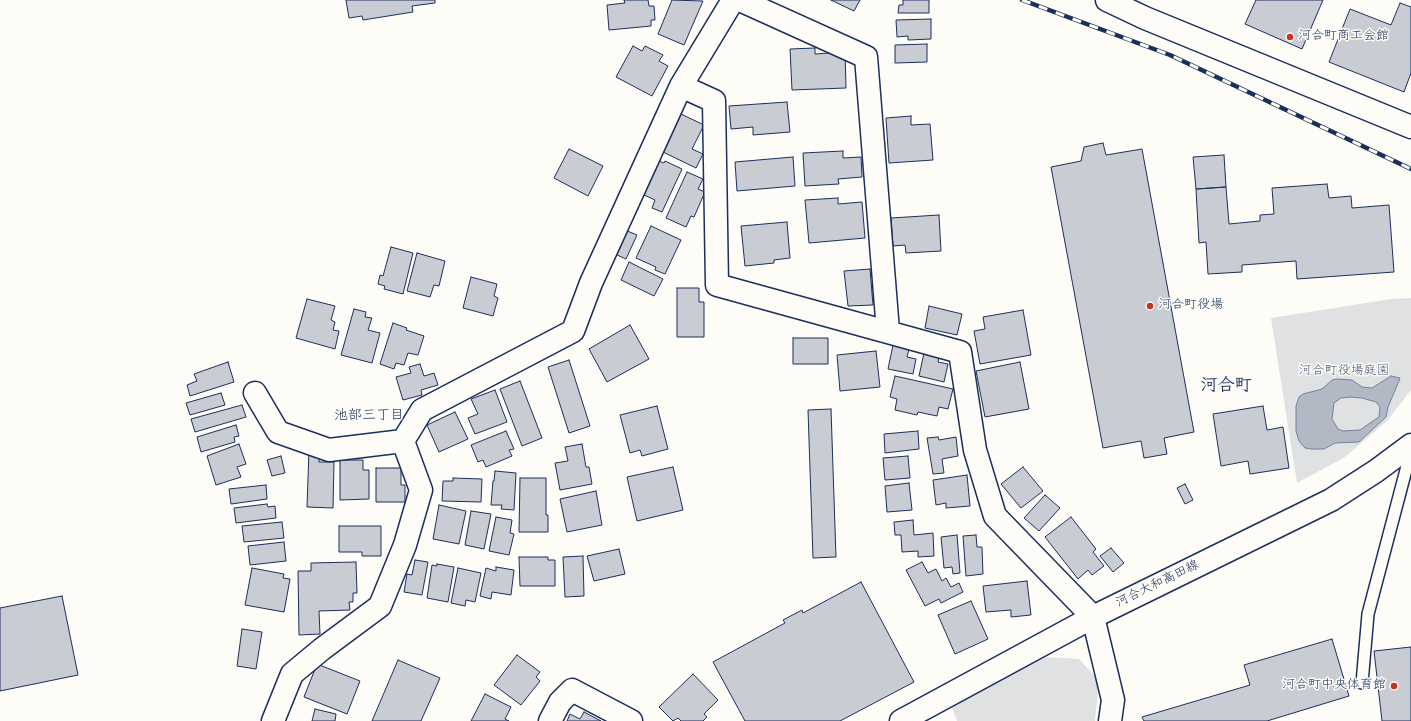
<!DOCTYPE html>
<html>
<head>
<meta charset="utf-8">
<style>
	body { margin:0 }
	canvas { display:block; background:#fdfcf7 }
</style>
</head>
<body>
<canvas width="1411" height="721"></canvas>
<script>
const ctx = document.querySelector('canvas').getContext('2d');
ctx.lineJoin = 'round';
function paint(path, color) {
  ctx.fillStyle = color;
  ctx.fill(path, 'evenodd');
}
function shape(rows) {
  const path = new Path2D();
  for (const r of rows) {
    path.moveTo(r[0], r[1]);
    for (let i = 2; i < r.length; i += 2) path.lineTo(r[i], r[i + 1]);
  }
  return path;
}
function stroke(path, color, width, dash) {
  ctx.strokeStyle = color;
  ctx.lineWidth = width;
  ctx.lineCap = dash ? 'butt' : 'round';
  ctx.setLineDash(dash || []);
  ctx.stroke(path);
}
function drawText(font, color, halo, rows, align = 'center') {
  ctx.font = font + ' "Gochi Hand","Klee One",sans-serif';
  ctx.lineWidth = 3;
  ctx.setLineDash([]);
  ctx.textBaseline = 'middle';
  ctx.strokeStyle = halo;
  ctx.fillStyle = color;
  for (const [text, x, y, turn = 0] of rows) {
    ctx.save();
    ctx.translate(x, y);
    ctx.rotate((+turn || 0) * Math.PI / 180);
    ctx.textAlign = isNaN(turn) ? turn : align;
    if (halo) ctx.strokeText(text, 0, 0);
    ctx.fillText(text, 0, 0);
    ctx.restore();
  }
}
const green = shape([
	[1411,298,1411,390,1387,421,1345,457,1297,483,1271,318,1391,299],
	[1047,657,1079,659,1099,681,1095,721,957,721,952,708,998,678]
]);
const water = shape([
	[1391,376,1400,378,1399,381,1388,407,1386,417,1359,442,1335,443,1324,449,1311,449,1305,448,1299,441,1296,431,1296,406,1299,397,1303,394,1322,389,1332,380,1337,379,1352,380,1362,387,1372,388,1391,376],
	[1350,397,1362,398,1376,402,1380,407,1379,417,1360,430,1343,431,1338,429,1332,419,1334,403,1341,398,1350,397]
]);
const building = shape([
	[346,0,435,0,435,3,412,6,413,12,363,20,362,16,349,18,346,0],
	[624,0,648,0,649,6,654,6,655,20,651,20,651,26,609,30,607,5,625,3,624,0],
	[672,0,703,1,684,45,658,34,672,0],
	[831,0,860,0,854,11,831,0],
	[903,0,929,0,929,13,898,13,899,5,903,5,903,0],
	[1256,0,1323,0,1302,49,1245,24,1256,0],
	[1400,3,1411,7,1411,73,1404,92,1329,62,1350,9,1391,25,1400,3],
	[931,19,931,39,908,40,908,36,897,37,896,20,931,19],
	[927,44,927,62,895,63,895,45,927,44],
	[633,46,642,51,645,46,663,55,659,61,668,66,652,96,616,77,633,46],
	[815,48,815,54,845,52,846,88,792,90,790,49,815,48],
	[787,102,790,132,753,135,753,127,731,129,729,106,787,102],
	[681,114,704,125,692,149,703,154,696,168,663,152,681,114],
	[911,116,911,125,930,124,933,160,889,163,886,118,911,116],
	[1103,143,1106,155,1142,149,1194,432,1164,438,1167,454,1144,458,1141,441,1103,448,1051,167,1081,161,1084,147,1103,143],
	[569,149,603,166,588,196,554,178,569,149],
	[843,151,843,158,861,157,862,177,838,179,839,184,805,186,803,153,843,151],
	[1224,155,1226,187,1196,189,1193,157,1224,155],
	[793,157,795,186,737,191,735,162,793,157],
	[659,161,664,163,665,161,682,169,662,212,652,208,655,200,644,195,659,161],
	[687,172,703,179,698,189,705,192,694,217,691,216,686,227,666,218,687,172],
	[1327,184,1329,198,1351,196,1352,208,1389,205,1394,272,1297,279,1296,261,1242,265,1242,272,1208,274,1206,242,1199,243,1196,189,1226,187,1229,224,1260,221,1260,215,1274,214,1272,188,1327,184],
	[838,198,838,204,862,202,865,238,809,243,805,200,838,198],
	[939,215,941,251,906,253,905,245,893,246,891,218,939,215],
	[787,222,790,258,774,260,774,263,745,266,741,226,787,222],
	[651,226,681,240,665,274,655,270,656,267,636,258,651,226],
	[625,230,637,235,626,259,615,254,625,230],
	[391,247,413,253,403,294,384,289,385,286,378,284,380,275,383,276,391,247],
	[417,253,445,261,439,286,434,285,430,297,407,291,417,253],
	[629,262,663,279,654,296,621,280,629,262],
	[870,269,873,305,848,306,844,271,870,269],
	[471,277,497,284,494,296,498,298,493,316,463,308,471,277],
	[677,288,699,288,699,302,704,302,704,337,677,337,677,288],
	[307,299,335,306,331,320,335,322,333,330,339,331,335,349,296,338,307,299],
	[929,306,962,314,957,335,925,328,929,306],
	[354,309,366,312,365,317,372,318,368,330,380,333,372,363,341,355,354,309],
	[1023,310,1031,355,980,364,974,331,985,329,983,317,1023,310],
	[393,323,407,328,406,330,424,336,418,355,408,353,404,365,396,363,394,369,380,364,393,323],
	[630,325,649,359,607,382,589,349,630,325],
	[793,338,828,338,828,364,793,364,793,338],
	[893,345,909,349,907,357,916,359,913,374,888,369,893,345],
	[876,351,880,387,840,391,837,355,876,351],
	[924,353,939,357,938,362,948,364,944,382,919,376,924,353],
	[569,360,590,426,569,433,548,367,569,360],
	[228,362,234,382,190,396,187,385,197,381,194,374,228,362],
	[1020,362,1029,409,985,417,976,371,1020,362],
	[420,364,424,376,434,373,438,385,421,390,422,395,403,400,396,377,411,373,409,367,420,364],
	[895,376,953,389,948,409,939,407,937,416,918,412,917,415,895,410,897,399,890,397,895,376],
	[520,381,542,438,522,446,500,389,520,381],
	[495,390,507,422,475,434,468,418,478,414,471,399,495,390],
	[221,393,225,405,190,415,186,403,221,393],
	[242,405,246,417,195,432,191,419,242,405],
	[657,406,668,449,642,456,640,450,630,453,620,415,657,406],
	[1263,406,1267,430,1283,427,1289,468,1250,474,1248,461,1221,466,1213,414,1263,406],
	[831,409,836,557,813,558,808,410,831,409],
	[455,412,468,439,439,452,427,425,455,412],
	[236,425,239,436,234,437,235,442,201,452,197,437,236,425],
	[506,431,514,449,509,450,512,456,486,467,483,460,478,462,471,445,506,431],
	[918,431,919,449,885,453,884,434,918,431],
	[938,437,939,440,956,437,958,456,942,459,944,473,933,474,927,438,938,437],
	[239,444,246,464,237,467,241,477,216,485,207,456,239,444],
	[582,444,586,467,589,467,592,484,560,490,555,463,568,461,565,447,582,444],
	[309,449,320,449,319,462,334,462,333,508,307,507,309,449],
	[281,456,285,473,272,476,267,460,281,456],
	[908,456,910,478,885,480,883,458,908,456],
	[340,460,363,460,363,470,369,470,369,499,340,500,340,460],
	[673,467,683,510,637,521,627,477,673,467],
	[1023,467,1043,491,1021,508,1001,484,1023,467],
	[376,468,401,468,401,485,405,485,405,502,376,502,376,468],
	[495,471,516,473,514,510,501,509,502,505,491,505,493,481,494,481,495,471],
	[967,475,970,506,946,508,946,503,936,505,933,480,967,475],
	[453,478,482,479,481,502,442,501,443,481,453,481,453,478],
	[520,478,546,478,546,515,548,515,548,532,519,532,520,478],
	[909,483,912,510,887,512,885,486,909,483],
	[1185,484,1193,500,1185,504,1177,488,1185,484],
	[266,485,267,499,231,504,229,489,266,485],
	[596,491,602,525,567,532,560,499,596,491],
	[1045,495,1060,508,1039,531,1024,518,1045,495],
	[267,504,268,507,275,506,276,518,236,523,234,508,267,504],
	[439,505,466,511,459,544,433,539,439,505],
	[471,511,491,514,484,549,465,545,471,511],
	[496,517,512,520,510,533,514,534,509,555,489,551,496,517],
	[1071,517,1096,549,1093,552,1104,566,1092,575,1088,570,1078,579,1045,537,1071,517],
	[913,520,914,535,933,533,934,556,918,557,918,551,902,552,901,535,895,535,894,522,913,520],
	[282,522,284,538,244,542,242,526,282,522],
	[339,526,381,526,381,556,362,556,362,552,339,552,339,526],
	[957,535,960,573,953,574,952,567,944,568,941,537,957,535],
	[976,535,977,547,982,547,983,574,966,576,963,536,976,535],
	[284,542,286,561,250,565,248,546,284,542],
	[1111,548,1124,563,1113,572,1100,556,1111,548],
	[619,549,625,574,594,581,587,556,619,549],
	[583,556,584,596,565,597,563,557,583,556],
	[519,557,548,557,548,560,555,560,555,586,520,586,519,557],
	[415,560,428,562,422,595,404,592,407,574,412,575,415,560],
	[356,562,357,593,353,593,353,602,349,602,350,610,319,611,320,634,299,635,298,571,311,571,311,563,356,562],
	[922,562,928,573,936,569,942,581,946,578,951,587,959,583,963,592,941,603,939,599,925,606,906,570,922,562],
	[437,564,454,567,448,602,427,598,432,565,437,566,437,564],
	[496,567,514,570,511,595,492,592,491,599,480,596,486,568,496,571,496,567],
	[252,568,284,574,283,578,290,579,284,612,245,605,252,568],
	[458,568,481,573,475,602,466,600,465,606,451,603,458,568],
	[1027,581,1031,615,1011,617,1011,610,986,612,983,586,1027,581],
	[861,582,914,682,840,721,745,721,713,662,785,623,783,620,802,610,803,613,861,582],
	[62,596,78,675,0,691,0,608,62,596],
	[971,601,988,639,955,654,938,615,971,601],
	[242,629,262,632,256,669,237,666,242,629],
	[1332,639,1349,696,1267,721,1144,721,1142,717,1250,685,1244,665,1332,639],
	[1411,647,1411,721,1382,721,1374,651,1411,647],
	[517,655,540,672,536,677,540,681,521,705,494,685,517,655],
	[398,660,440,678,421,721,372,721,398,660],
	[317,664,360,681,347,714,304,697,317,664],
	[693,674,718,700,704,714,707,717,703,721,681,721,678,718,673,721,659,707,693,674],
	[485,694,511,707,505,719,509,721,471,721,485,694],
	[315,709,336,714,335,721,312,721,315,709],
	[584,712,601,721,567,721,570,714,580,719,584,712]
]);
const lane = shape([
	[1362,683,1368,614,1411,451]
]);
const street = shape([
	[740,0,866,57,888,331],
	[1107,0,1145,18,1411,127],
	[681,86,714,101,717,285,960,352,975,450,995,516,1093,617,1113,700,1110,721],
	[255,393,278,432,329,450,403,441],
	[273,721,292,674,322,649,380,606,405,545,421,490,403,441,422,410,573,331,591,283,681,86,733,0],
	[550,721,560,702,572,690,631,721]
]);
const secondary = shape([
	[901,721,1093,617,1331,500,1376,471,1411,445]
]);
const rail = shape([
	[1022,0,1170,55,1411,169]
]);
const markers = [
	[1290,37,4,"#c8321e"],
	[1150,306,4,"#c8321e"],
	[1394,686,4,"#c8321e"]
];
const poiNames = [
	["河合町商工会館",1298,37],
	["河合町役場",1158,306],
	["河合町中央体育館",1386,686,"right"]
];
const parkNames = [
	["河合町役場庭園",1344,372]
];
const streetNames = [
	["河合大和高田線",1158,585,-26]
];
const neighbourhoodNames = [
	["池部三丁目",369,417]
];
const districtNames = [
	["河合町",1226,387]
];
paint(green, '#e0e1e3');
paint(water, '#b3b8c5');
stroke(water, '#76819c', 1);
paint(building, '#c9ccd3');
stroke(building, '#1b2f5e', 1);
stroke(lane, '#1b2f5e', 14);
stroke(street, '#1b2f5e', 25);
stroke(secondary, '#1b2f5e', 25);
stroke(lane, '#fdfcf7', 11);
stroke(street, '#fdfcf7', 22);
stroke(secondary, '#fdfcf7', 22);
stroke(rail, '#1b2f5e', 4.5);
stroke(rail, '#fdfcf7', 3, [9]);
for (const [x, y, r, color] of markers) {
  const dot = new Path2D();
  dot.arc(x, y, r, 0, 2 * Math.PI);
  ctx.fillStyle = color;
  ctx.fill(dot);
  stroke(dot, '#fdfcf7', 1.5);
}
drawText('13px', '#1b2f5e', '#fdfcf7', poiNames, 'left');
drawText('13px', '#4c5c7f', '#fdfcf7', parkNames);
drawText('13px', '#1b2f5e', '#fdfcf7', streetNames);
drawText('14px', '#1b2f5e', '#fdfcf7', neighbourhoodNames);
drawText('bold 17px', '#1b2f5e', '#fdfcf7', districtNames);
</script>
</body>
</html>
